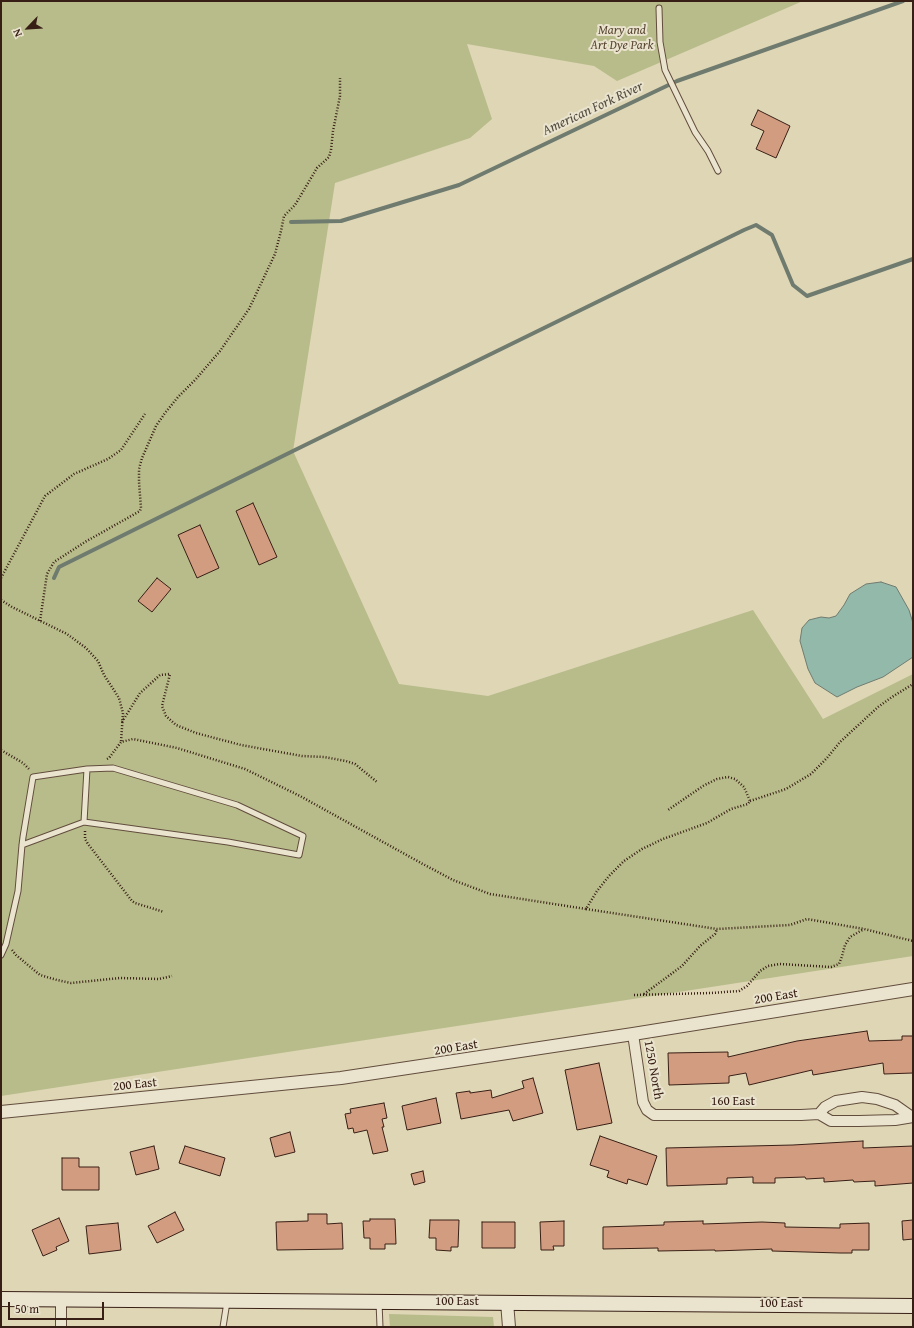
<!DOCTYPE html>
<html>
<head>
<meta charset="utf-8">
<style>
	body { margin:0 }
	#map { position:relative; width:914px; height:1328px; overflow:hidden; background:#dfd6b5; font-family:"Gentium Book Plus",serif }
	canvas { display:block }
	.frame { position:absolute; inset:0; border:2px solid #381f15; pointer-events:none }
	.north { position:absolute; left:8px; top:8px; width:40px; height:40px; -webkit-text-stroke:3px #eae4cf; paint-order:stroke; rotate:245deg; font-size:11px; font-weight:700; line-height:16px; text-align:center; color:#381f15 }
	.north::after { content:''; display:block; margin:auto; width:14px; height:18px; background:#381f15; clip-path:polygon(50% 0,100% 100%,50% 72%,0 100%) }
	.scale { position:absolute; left:8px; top:1302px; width:96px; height:18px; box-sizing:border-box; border:2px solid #381f15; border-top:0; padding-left:5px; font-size:12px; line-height:14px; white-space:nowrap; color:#381f15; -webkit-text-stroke:3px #eae4cf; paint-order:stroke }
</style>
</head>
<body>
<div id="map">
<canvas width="914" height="1328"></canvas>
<div class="frame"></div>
<div class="north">N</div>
<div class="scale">50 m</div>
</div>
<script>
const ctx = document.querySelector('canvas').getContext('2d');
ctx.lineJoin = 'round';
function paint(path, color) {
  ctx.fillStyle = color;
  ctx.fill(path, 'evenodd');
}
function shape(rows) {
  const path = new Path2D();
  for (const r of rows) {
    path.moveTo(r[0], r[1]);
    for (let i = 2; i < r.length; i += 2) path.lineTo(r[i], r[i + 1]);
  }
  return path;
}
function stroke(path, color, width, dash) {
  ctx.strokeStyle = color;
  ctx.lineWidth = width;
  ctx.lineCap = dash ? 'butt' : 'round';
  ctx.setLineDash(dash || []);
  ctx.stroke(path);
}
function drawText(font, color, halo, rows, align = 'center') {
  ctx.font = font + ' "Gentium Book Plus",serif';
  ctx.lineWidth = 4;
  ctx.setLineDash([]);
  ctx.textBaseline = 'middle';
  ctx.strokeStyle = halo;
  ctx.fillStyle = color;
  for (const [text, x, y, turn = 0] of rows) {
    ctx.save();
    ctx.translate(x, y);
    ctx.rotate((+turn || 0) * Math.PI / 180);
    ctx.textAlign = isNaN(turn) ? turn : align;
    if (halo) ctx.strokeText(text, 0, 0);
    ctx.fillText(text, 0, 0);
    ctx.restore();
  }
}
const green = shape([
	[1,1,803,1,617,81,594,66,467,44,492,119,470,138,335,183,293,451,399,684,488,696,753,610,823,719,913,674,913,956,1,1096],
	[389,1314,493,1317,494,1327,390,1327]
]);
const water = shape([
	[881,582,896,587,909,610,913,623,913,657,883,677,857,687,837,697,815,683,808,669,800,641,802,628,809,620,821,617,829,618,836,616,844,605,850,594,866,584,881,582]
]);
const stream = shape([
	[291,222,341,221,459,185,677,81,903,1],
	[54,578,59,567,293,451,744,230,756,225,772,235,793,285,807,296,913,259]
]);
const building = shape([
	[758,110,790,126,776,158,756,149,764,131,751,125,758,110],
	[253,503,277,557,259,565,236,511,253,503],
	[200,525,219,568,197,578,178,535,200,525],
	[157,578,171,589,152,612,138,601,157,578],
	[867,1031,869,1041,902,1040,902,1036,913,1036,913,1073,884,1074,883,1063,813,1075,812,1070,749,1085,746,1073,729,1076,729,1083,669,1085,668,1053,728,1052,728,1057,797,1041,867,1031],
	[599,1063,612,1123,577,1130,565,1070,599,1063],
	[533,1078,543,1113,513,1121,509,1110,461,1119,456,1093,470,1091,470,1093,491,1090,492,1098,524,1088,522,1081,533,1078],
	[436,1098,441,1123,407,1130,402,1106,436,1098],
	[384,1103,387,1118,382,1119,384,1127,382,1127,388,1151,373,1154,367,1130,354,1133,353,1128,348,1129,345,1114,351,1113,350,1109,384,1103],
	[290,1132,295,1152,275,1157,270,1138,290,1132],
	[600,1136,657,1156,647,1185,628,1179,627,1184,607,1177,609,1171,590,1165,600,1136],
	[863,1141,863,1148,913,1146,913,1183,875,1186,875,1181,854,1182,853,1180,824,1182,824,1178,806,1179,805,1177,775,1178,775,1183,753,1183,753,1177,727,1178,727,1184,667,1186,666,1148,793,1145,863,1141],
	[154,1146,159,1169,136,1175,130,1152,154,1146],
	[185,1146,225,1158,220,1176,179,1163,185,1146],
	[62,1158,79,1158,79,1167,99,1167,99,1190,62,1190,62,1158],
	[423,1171,425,1182,414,1185,411,1174,423,1171],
	[175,1212,184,1230,157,1243,148,1226,175,1212],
	[308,1214,327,1214,327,1224,342,1223,343,1249,277,1250,276,1222,308,1221,308,1214],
	[59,1218,69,1241,56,1247,57,1250,43,1256,32,1230,59,1218],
	[370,1219,395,1219,396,1244,385,1244,385,1249,370,1249,370,1238,364,1238,363,1221,370,1221,370,1219],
	[430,1220,459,1220,458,1247,451,1247,451,1251,436,1250,436,1238,429,1238,430,1220],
	[913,1220,913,1239,903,1240,902,1221,913,1220],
	[564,1221,564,1246,553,1246,554,1250,541,1250,540,1222,564,1221],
	[703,1221,703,1224,762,1222,785,1223,785,1227,840,1228,840,1224,869,1223,869,1250,852,1250,852,1253,840,1253,772,1251,772,1249,715,1251,715,1250,658,1251,658,1248,603,1249,603,1227,664,1225,664,1222,703,1221],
	[482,1222,515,1222,515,1248,482,1248,482,1222],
	[118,1223,121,1250,89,1254,86,1226,118,1223]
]);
const path = shape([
	[1,578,45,496,74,474,108,459,121,450,145,414],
	[1,600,12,607,67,634,86,648,98,661,104,675,119,698,123,713,121,742],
	[40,621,47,574,54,562,85,542,140,511,141,508,139,482,139,469,142,458,156,426,165,413,178,397,196,379,220,351,249,309,275,254,281,231,284,216,295,205,317,168,329,157,331,150,333,131,340,96,340,78],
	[122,722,140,693,160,675,170,674,162,706,166,716,176,725,196,733,241,745,302,756,324,757,346,761,355,764,377,782],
	[1,750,23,763,29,769],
	[107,759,109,758,121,742,133,739,177,748,219,761,245,769,300,796,421,863,453,880,490,894,586,909,597,891,609,876,624,861,642,849,663,839,707,823,731,809,748,804,750,801,744,787,735,779,728,777,717,779,703,786,668,810],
	[750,801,786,789,811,774,827,758,840,742,878,707,892,697,913,684],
	[85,831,85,839,88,844,132,901,135,903,164,912],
	[586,909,717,929,790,925,807,919,864,929,913,941],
	[12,950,16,955,40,975,57,980,71,983,120,978,159,979,172,976],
	[644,994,682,966,700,946,715,934,717,929],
	[634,995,711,993,739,991,747,986,760,971,768,966,780,964,831,967,839,964,842,956,845,945,850,937,864,929]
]);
const service = shape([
	[659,8,660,42,665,70,695,132,708,151,718,171],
	[84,822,228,842,299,855,303,836,237,805,113,768,87,769],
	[1,955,6,944,18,891,22,845,23,837,33,777,87,769,84,822,22,845],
	[379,1302,380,1327],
	[223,1327,227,1302]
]);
const minor = shape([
	[633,1034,643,1102,647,1110,654,1115,801,1115,819,1114,831,1121,859,1121,895,1120,913,1117],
	[819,1114,825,1107,836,1101,862,1097,877,1099,895,1105,912,1117],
	[61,1327,61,1300]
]);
const tertiary = shape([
	[1,1112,341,1078,633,1034,913,989],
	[507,1302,509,1327]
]);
const secondary = shape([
	[1,1299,913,1306]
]);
const parkNames = [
	["Mary and",622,31],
	["Art Dye Park",622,46]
];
const streetNames = [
	["200 East",776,997,-9],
	["200 East",456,1048,-9],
	["1250 North",653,1070,80],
	["200 East",135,1085,-6],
	["160 East",733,1102],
	["100 East",457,1302],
	["100 East",781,1304]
];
const waterNames = [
	["American Fork River",593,109,-25]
];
paint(green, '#b7bc8a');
paint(water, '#93b9ab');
stroke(water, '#6f7b6f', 1);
stroke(stream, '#6f7b6f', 4);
paint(building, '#d29c81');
stroke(building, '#381f15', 1);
stroke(service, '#624d3d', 7);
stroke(minor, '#624d3d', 12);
stroke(tertiary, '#624d3d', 14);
stroke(secondary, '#381f15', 16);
stroke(path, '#381f15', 2.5, [1, 2]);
stroke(service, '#eae4cf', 5);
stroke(minor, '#eae4cf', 10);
stroke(tertiary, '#eae4cf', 12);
stroke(secondary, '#eae4cf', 14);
drawText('italic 13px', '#584632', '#eae4cf', parkNames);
drawText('13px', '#381f15', '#eae4cf', streetNames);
drawText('italic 14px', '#534d42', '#eae4cf', waterNames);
</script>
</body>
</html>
